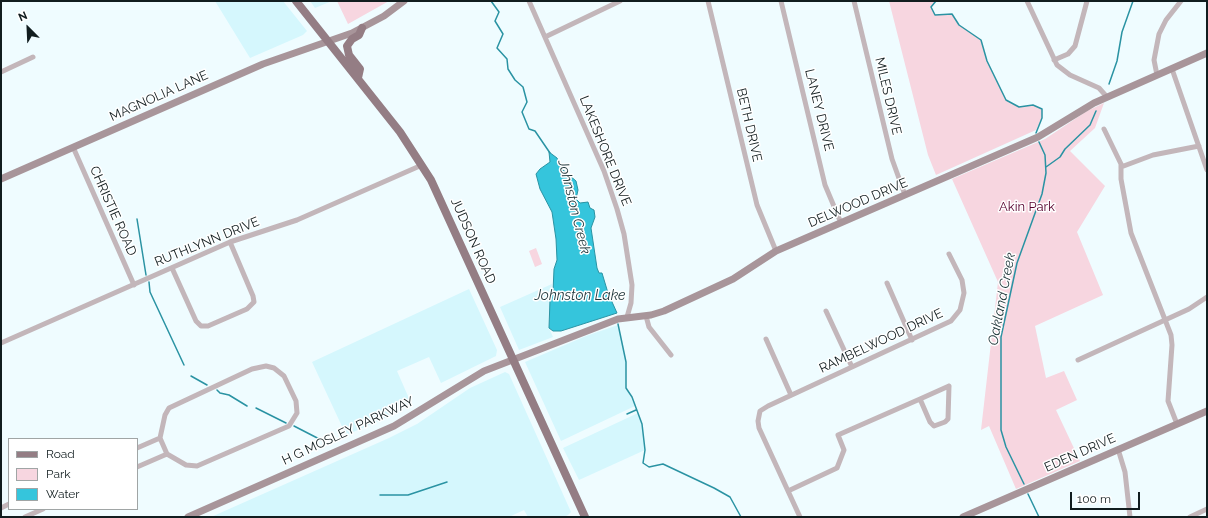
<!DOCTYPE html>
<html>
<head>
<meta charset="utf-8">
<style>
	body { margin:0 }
	#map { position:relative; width:1208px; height:518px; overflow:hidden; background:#effcff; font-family:Raleway,sans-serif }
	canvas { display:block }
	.frame { position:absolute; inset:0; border:2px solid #111d1f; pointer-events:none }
	.legend { position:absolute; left:8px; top:438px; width:130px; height:72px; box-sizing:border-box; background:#fff; border:1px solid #a0a5a5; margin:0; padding:5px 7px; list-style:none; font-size:12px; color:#111d1f }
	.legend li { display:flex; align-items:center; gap:8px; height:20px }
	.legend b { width:20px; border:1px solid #a0a5a5 }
	.north { position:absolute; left:8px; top:8px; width:40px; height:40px; -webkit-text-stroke:3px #fff; paint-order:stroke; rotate:336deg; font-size:11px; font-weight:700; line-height:16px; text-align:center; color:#111d1f }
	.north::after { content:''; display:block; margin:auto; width:14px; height:18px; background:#111d1f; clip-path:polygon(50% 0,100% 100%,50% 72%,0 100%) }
	.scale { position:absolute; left:1070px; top:492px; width:70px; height:18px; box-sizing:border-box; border:2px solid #111d1f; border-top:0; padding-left:5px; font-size:12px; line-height:14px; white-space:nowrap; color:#111d1f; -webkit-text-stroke:3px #fff; paint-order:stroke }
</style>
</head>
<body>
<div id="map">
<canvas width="1208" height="518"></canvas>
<div class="frame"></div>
<ul class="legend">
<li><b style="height:5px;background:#947d84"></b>Road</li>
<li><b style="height:11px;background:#f7d6e0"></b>Park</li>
<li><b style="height:11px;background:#35c5dc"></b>Water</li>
</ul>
<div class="north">N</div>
<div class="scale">100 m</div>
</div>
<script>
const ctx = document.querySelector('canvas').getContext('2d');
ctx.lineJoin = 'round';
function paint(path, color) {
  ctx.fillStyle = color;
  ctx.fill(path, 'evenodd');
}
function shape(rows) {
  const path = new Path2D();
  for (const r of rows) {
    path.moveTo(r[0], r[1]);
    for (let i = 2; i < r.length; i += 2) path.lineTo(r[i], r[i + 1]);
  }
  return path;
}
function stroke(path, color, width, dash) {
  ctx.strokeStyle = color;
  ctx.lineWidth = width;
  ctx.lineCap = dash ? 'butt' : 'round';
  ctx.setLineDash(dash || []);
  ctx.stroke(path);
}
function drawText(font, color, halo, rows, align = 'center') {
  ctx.font = font + ' Raleway,sans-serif';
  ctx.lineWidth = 3;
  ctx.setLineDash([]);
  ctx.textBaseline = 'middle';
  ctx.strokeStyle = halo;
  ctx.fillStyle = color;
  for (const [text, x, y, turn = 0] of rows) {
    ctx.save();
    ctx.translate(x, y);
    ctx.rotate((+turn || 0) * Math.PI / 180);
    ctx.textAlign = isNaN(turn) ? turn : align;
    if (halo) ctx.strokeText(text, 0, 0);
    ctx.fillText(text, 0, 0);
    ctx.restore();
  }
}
const built = shape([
	[215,1,283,1,307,31,303,35,250,58],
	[310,1,332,1,315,8],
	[552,284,549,319,549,328,553,337,519,350,500,307],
	[469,289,497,350,496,356,441,383,429,357,397,371,411,403,383,419,346,435,312,362],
	[618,325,626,362,626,388,635,406,561,441,525,362,586,336],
	[505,372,509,374,571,512,568,515,564,517,528,517,524,510,509,517,211,517,389,438,417,424,470,388],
	[638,413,642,424,645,450,579,480,563,448]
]);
const green = shape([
	[337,1,389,1,348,24],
	[889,1,936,1,931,7,935,15,952,14,959,25,981,40,987,61,1006,100,1019,107,1033,105,1042,109,1042,118,1036,130,936,175,928,155],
	[1104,103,1095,128,1070,151,1105,186,1077,232,1103,295,1035,326,1046,378,1064,371,1077,400,1056,410,1080,461,1016,489,989,426,981,430,998,282,952,179,1045,139,1087,111],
	[536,248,542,264,535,267,529,251]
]);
const water = shape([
	[549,152,557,158,562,169,576,181,578,190,576,199,580,203,588,202,590,208,594,210,595,217,591,228,597,268,599,273,602,273,608,293,617,313,561,331,553,331,549,328,550,300,553,292,554,269,557,260,556,239,552,212,540,189,536,174,540,169,550,162,549,152]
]);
const stream = shape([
	[491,1,499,12,495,21,503,34,497,48,507,59,508,69,515,80,523,87,527,102,522,112,529,129,535,131,550,153],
	[936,1,931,7,935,15,952,14,959,25,981,40,987,61,1006,100,1019,107,1033,105,1042,109,1042,118,1036,133],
	[1109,84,1117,61,1122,32,1133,1],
	[1046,167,1060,157,1065,149,1090,125,1096,111],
	[137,219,146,275],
	[149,282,150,292,184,365],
	[618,324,626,362,626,388,632,397,642,424,645,450,643,463,649,467,663,464,714,488,730,497,741,517],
	[191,376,207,385],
	[217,390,220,393,229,395,247,406],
	[256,408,286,423],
	[627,414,636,410],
	[294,426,327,443],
	[1024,484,1006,447,1001,430,1001,337,1017,263,1042,194,1046,173,1045,155,1039,142],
	[1028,494,1039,517],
	[380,495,408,495,447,482]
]);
const street = shape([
	[529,1,604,171,617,209,624,234,632,285,631,303,627,317],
	[708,1,757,205,776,251],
	[781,1,825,185,841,223],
	[854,1,892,159,905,195],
	[1027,1,1057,65,1070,75,1099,88,1107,97],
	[545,37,620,1],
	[1054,60,1068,54,1075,46,1087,1],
	[1172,69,1207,170],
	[1,72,33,57],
	[1157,75,1154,60,1159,34,1166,20,1181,1],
	[1104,129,1121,164,1121,179,1131,233,1171,335,1172,345,1168,401,1177,424],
	[73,147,134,285],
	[1121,167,1153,155,1199,146],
	[172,268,196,321,201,326,208,326,247,309,254,302,253,296,230,242],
	[887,283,912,340],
	[826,311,852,367],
	[646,316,649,327,671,355],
	[766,339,791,395],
	[1,343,230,242,297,220,422,165],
	[1078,360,1189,309,1207,297],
	[266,366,274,368,284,376,296,401,297,413,289,426,197,466,186,465,167,454,160,438,165,415,169,408,252,369,266,366],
	[949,386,948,419,945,422,934,426,930,422,920,399,949,386],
	[137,448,160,438],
	[1118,449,1125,472,1130,517],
	[137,467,167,454],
	[788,491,837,468,844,450,838,435,920,399],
	[1,508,9,504],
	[25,517,43,509],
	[800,517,759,428,758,421,760,411,768,406,951,321,960,310,964,293,962,280,949,254],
	[1190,517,1207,509]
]);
const secondary = shape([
	[1,179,263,64,352,33,384,16,404,1],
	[188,517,394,426,484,371,618,319,651,315,664,311,733,279,776,251,1038,137,1094,103,1207,53],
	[963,517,1207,411]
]);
const primary = shape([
	[296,1,400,132,431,180,585,517],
	[358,78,360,69,349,55,347,46,352,39,359,35,362,28]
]);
const streetNames = [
	["MAGNOLIA LANE",159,96,-24],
	["MILES DRIVE",888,96,77],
	["LANEY DRIVE",819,110,76],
	["BETH DRIVE",749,125,77],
	["LAKESHORE DRIVE",605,151,68],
	["DELWOOD DRIVE",858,203,-23],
	["CHRISTIE ROAD",113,211,66],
	["JUDSON ROAD",473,241,66],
	["RUTHLYNN DRIVE",207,242,-22],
	["RAMBELWOOD DRIVE",881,341,-25],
	["H G MOSLEY PARKWAY",348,431,-25],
	["EDEN DRIVE",1080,453,-24]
];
const parkNames = [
	["Akin Park",1027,207]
];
const waterNames = [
	["Johnston Creek",574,207,76],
	["Johnston Lake",580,296],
	["Oakland Creek",1002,299,-79]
];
paint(built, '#d5f7fd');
paint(green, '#f7d6e0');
paint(water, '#35c5dc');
stroke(water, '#2a93a3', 1);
stroke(stream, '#2a93a3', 1.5);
stroke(street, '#c3b6ba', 5);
stroke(secondary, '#a8959a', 7);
stroke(primary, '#947d84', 8);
drawText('13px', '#111d1f', '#fff', streetNames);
drawText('13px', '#56002d', '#fff', parkNames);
drawText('italic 14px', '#1e3539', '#fff', waterNames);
</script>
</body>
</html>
